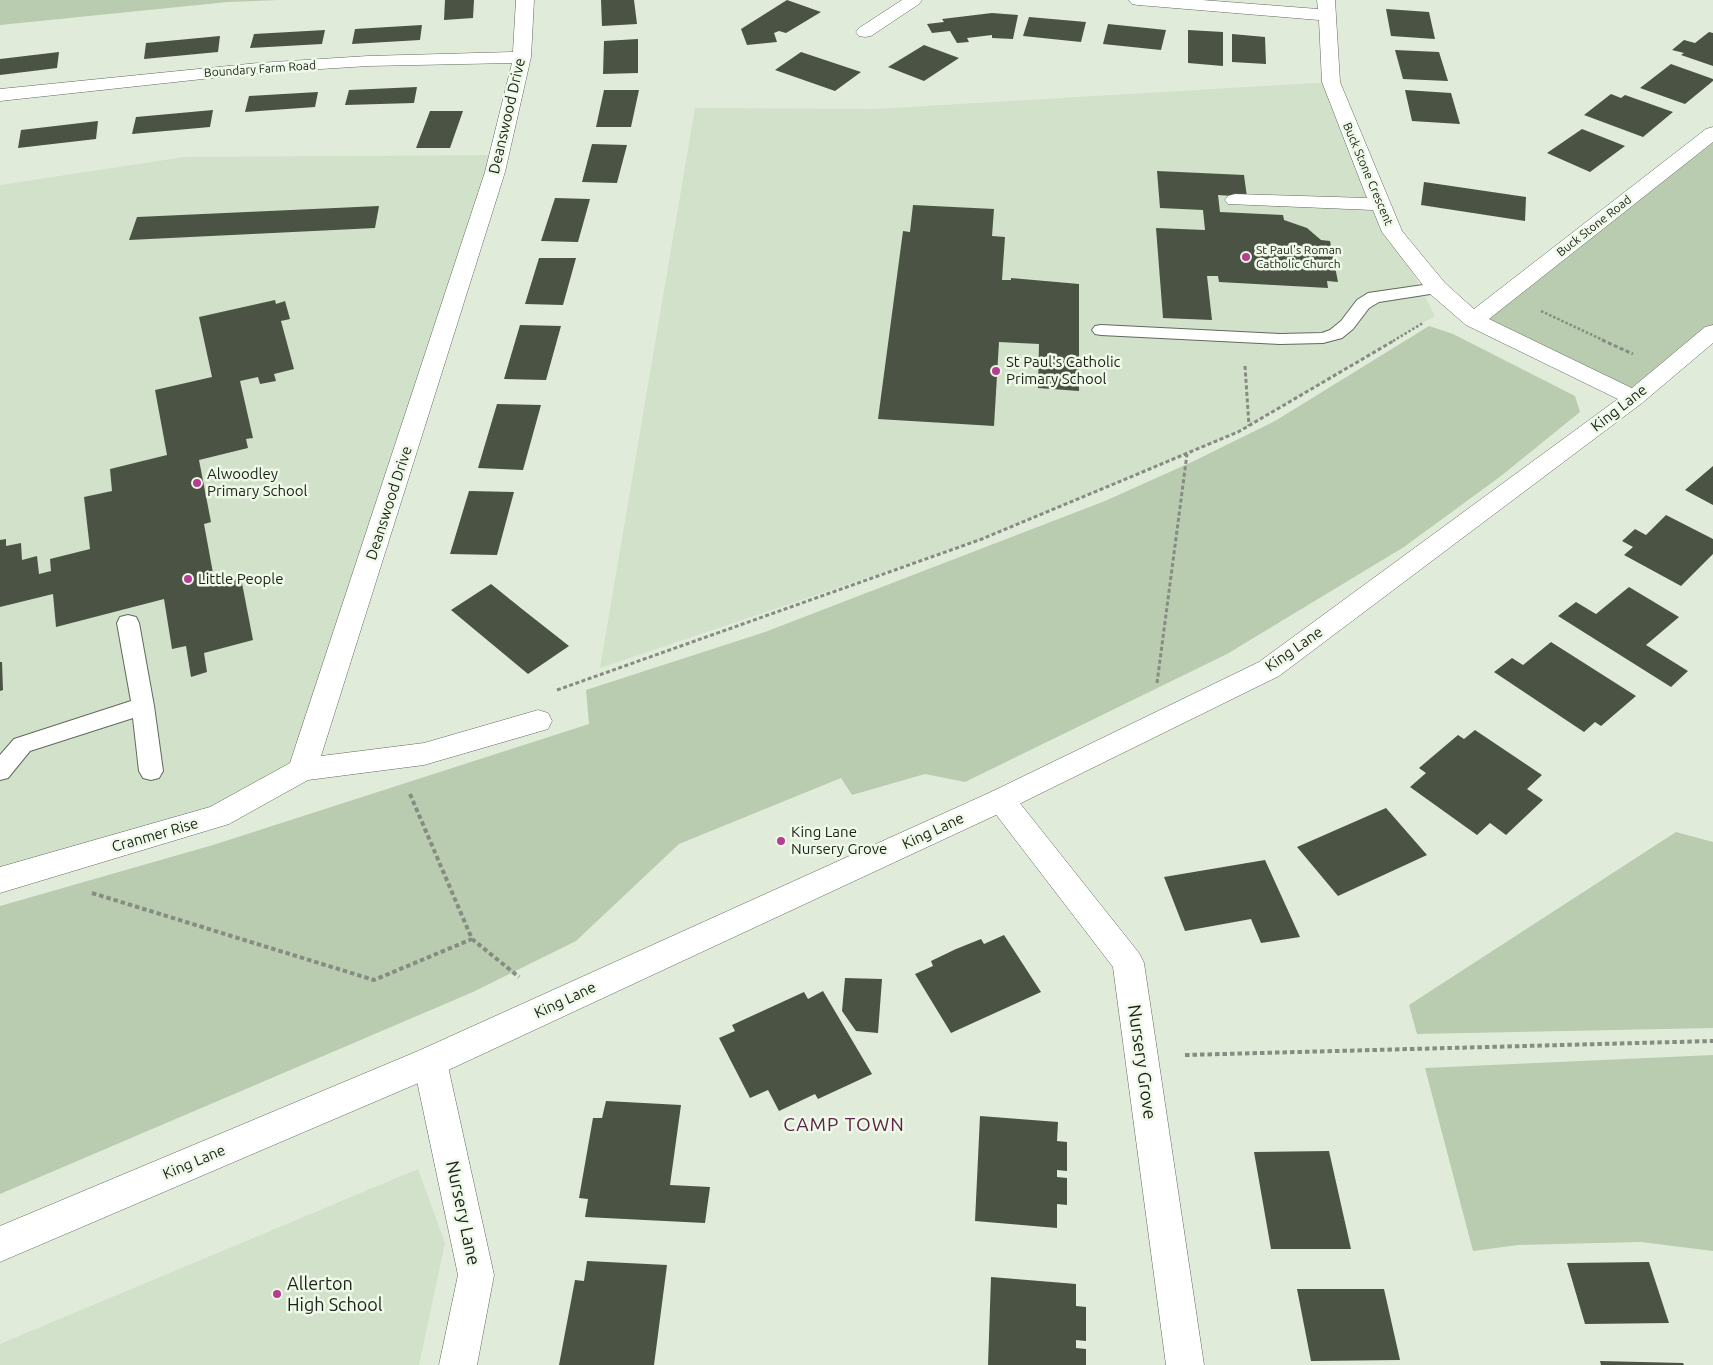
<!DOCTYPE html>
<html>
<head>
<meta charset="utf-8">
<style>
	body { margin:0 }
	canvas { display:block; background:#e1ebda }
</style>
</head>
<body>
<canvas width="1713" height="1365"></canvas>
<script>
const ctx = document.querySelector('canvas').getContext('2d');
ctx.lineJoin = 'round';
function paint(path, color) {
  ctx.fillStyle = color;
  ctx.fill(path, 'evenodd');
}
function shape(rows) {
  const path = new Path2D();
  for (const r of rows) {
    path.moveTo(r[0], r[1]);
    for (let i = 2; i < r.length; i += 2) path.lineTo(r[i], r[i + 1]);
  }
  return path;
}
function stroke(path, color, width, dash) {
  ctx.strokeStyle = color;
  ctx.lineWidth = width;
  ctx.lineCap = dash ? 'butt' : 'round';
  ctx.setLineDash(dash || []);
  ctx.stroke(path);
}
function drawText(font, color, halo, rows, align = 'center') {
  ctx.font = font + ' Ubuntu,sans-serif';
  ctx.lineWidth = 5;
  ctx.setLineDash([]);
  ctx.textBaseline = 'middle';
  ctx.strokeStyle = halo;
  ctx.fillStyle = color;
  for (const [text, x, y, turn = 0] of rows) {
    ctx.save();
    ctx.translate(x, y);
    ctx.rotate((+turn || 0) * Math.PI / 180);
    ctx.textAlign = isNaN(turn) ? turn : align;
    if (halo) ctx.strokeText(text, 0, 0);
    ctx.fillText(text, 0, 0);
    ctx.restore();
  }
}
const built = shape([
	[1331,82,1392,232,1435,316,1238,432,982,539,600,668,695,108,875,109],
	[499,155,302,770,219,816,0,880,0,185,184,157],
	[418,1169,445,1243,419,1365,0,1365,0,1344]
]);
const green = shape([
	[0,0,280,0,228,2,0,25],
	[1713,133,1713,332,1634,398,1475,320],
	[1429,326,1453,334,1575,396,1580,412,1501,476,1404,547,1227,654,965,782,925,774,852,795,841,778,679,844,576,941,473,992,0,1194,0,906,213,845,589,724,586,690,765,632,1105,501,1194,461,1275,421],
	[1676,832,1713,842,1713,1028,1417,1034,1409,1005],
	[1713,1055,1713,1251,1641,1242,1518,1245,1473,1251,1425,1068]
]);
const building = shape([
	[445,0,474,0,473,18,444,20],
	[601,0,634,0,637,24,602,26],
	[787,0,821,12,786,33,779,31,774,33,777,42,747,45,741,29],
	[1386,9,1429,12,1435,39,1391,36],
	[992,13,1018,15,1013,39,992,38,992,35,967,38,969,42,957,43,950,31,932,33,927,24,944,22,942,19],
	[1029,17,1086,22,1081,42,1023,36],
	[1108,24,1166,30,1161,50,1103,44],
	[422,25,420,40,352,44,355,29],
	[325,30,322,44,250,48,254,34],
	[1188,30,1223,32,1223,66,1188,63],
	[1709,32,1713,33,1713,66,1681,55,1684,53,1672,50,1684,40,1695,43],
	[1232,34,1265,37,1266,64,1232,62],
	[220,36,218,52,144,59,146,43],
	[638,39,638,73,603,74,604,41],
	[924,45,959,58,924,81,888,67],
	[1395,50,1439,52,1448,81,1403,79],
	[59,52,57,68,0,75,0,59],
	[801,52,861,72,835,91,775,70],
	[1671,64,1713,79,1713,81,1685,104,1640,88],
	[417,87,414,103,345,105,349,90],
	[604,90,639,90,631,127,596,127],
	[1405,90,1451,93,1460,124,1412,121],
	[318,92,315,107,245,112,249,96],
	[1611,94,1621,98,1625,95,1673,112,1643,137,1584,115],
	[213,110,210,127,132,134,136,117],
	[430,111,463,111,450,148,416,148],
	[98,121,96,139,18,148,21,130],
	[1582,129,1625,146,1590,172,1547,153],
	[592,144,627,145,617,183,582,182],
	[1157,171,1244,175,1247,197,1218,195,1220,212,1283,215,1284,220,1307,228,1321,240,1330,241,1338,282,1327,281,1328,288,1219,282,1218,276,1207,276,1212,320,1163,318,1156,228,1205,230,1203,210,1160,208],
	[1424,182,1526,197,1525,221,1421,205],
	[555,198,590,199,578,242,541,241],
	[913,205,994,209,992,236,1005,237,1002,280,1011,280,1011,278,1079,284,1079,391,1038,388,1039,344,999,342,994,426,878,419,903,231,910,232],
	[379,206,375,228,129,240,137,217],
	[539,258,576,258,563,305,525,304],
	[275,300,276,304,285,301,290,319,281,321,294,369,274,374,276,381,260,384,258,377,240,381,253,438,246,439,248,448,199,460,211,522,204,524,215,584,241,578,253,640,204,653,207,672,191,677,186,646,172,649,164,599,56,627,53,594,0,607,0,540,6,539,6,546,21,543,22,560,37,556,39,574,51,571,50,559,90,549,84,497,112,491,110,469,167,455,155,390,212,377,199,317],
	[520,325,561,326,546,380,504,379],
	[497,404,541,405,523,470,478,468],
	[1713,466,1713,505,1685,490],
	[469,491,514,492,497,555,450,554],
	[1666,515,1713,539,1713,554,1681,586,1624,555,1633,547,1622,541,1635,529,1646,535],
	[491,584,522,609,569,646,528,674,451,610],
	[1629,587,1679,617,1646,645,1688,671,1671,687,1558,616,1576,602,1596,614],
	[1551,642,1636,696,1601,726,1595,722,1584,732,1494,672,1512,658,1523,665],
	[0,662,2,662,3,690,0,691],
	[1475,730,1542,775,1527,789,1543,800,1506,835,1490,823,1477,835,1410,787,1426,773,1419,768,1458,735,1464,739],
	[1386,808,1427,855,1338,896,1297,847],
	[1265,860,1300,937,1261,943,1251,919,1185,931,1164,877],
	[1004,935,1041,992,951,1033,915,974,933,966,931,961,956,949,981,939,984,944],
	[845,978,882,979,878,1033,856,1031,842,1011],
	[823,991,872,1074,818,1099,815,1094,779,1111,768,1090,750,1098,719,1038,735,1031,732,1025,804,992,808,999],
	[606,1101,681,1105,670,1185,710,1187,705,1223,585,1217,588,1199,579,1198,593,1118,602,1118],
	[980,1116,1058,1122,1057,1141,1067,1142,1067,1171,1057,1170,1057,1177,1067,1178,1067,1205,1057,1204,1057,1228,975,1221],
	[1329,1151,1351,1249,1271,1249,1254,1152],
	[587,1261,667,1265,654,1365,559,1365,575,1280,584,1281],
	[1649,1262,1669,1323,1585,1324,1567,1263],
	[991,1277,1076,1284,1076,1306,1086,1307,1086,1341,1076,1340,1076,1348,1086,1349,1086,1365,988,1365],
	[1297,1289,1384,1289,1400,1360,1311,1361],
	[1600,1361,1683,1363,1684,1365,1601,1365]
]);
const pathFar2 = shape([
	[1541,311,1605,341],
	[1393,341,1423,323]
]);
const pathFar1 = shape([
	[1602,340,1633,354],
	[1245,366,1249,426],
	[1157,683,1187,454],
	[557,690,982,539,1238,432,1395,340]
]);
const path = shape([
	[410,794,472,939,519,977],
	[92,893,374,980,472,939],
	[1185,1055,1713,1041]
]);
const service = shape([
	[1437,283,1443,284,1446,288,1443,292,1379,302,1369,308,1353,329,1342,338,1323,343,1280,344,1101,335,1095,334,1092,330,1095,326,1101,325,1280,334,1322,333,1330,330,1341,321,1357,300,1368,293,1437,283],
	[128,615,136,617,139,623,154,706,163,771,159,778,151,780,143,778,139,771,133,718,30,751,8,778,0,780,0,755,14,739,131,701,117,623,120,617,128,615]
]);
const minor = shape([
	[516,0,534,0,531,57,505,172,321,756,424,743,538,710,548,713,552,721,548,729,424,765,308,780,229,824,0,893,0,867,210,807,290,763,485,172,512,63,368,66,258,73,0,101,0,89,258,63,368,56,513,52,516,0],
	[902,0,922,0,919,4,871,36,865,37,859,36,856,32,859,28,902,0],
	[1129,0,1202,0,1318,9,1317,0,1335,0,1340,82,1402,231,1445,283,1474,309,1706,129,1713,127,1713,142,1489,319,1642,393,1646,398,1642,403,1634,405,1626,403,1466,325,1429,293,1382,232,1373,210,1228,204,1225,200,1228,196,1235,194,1367,198,1322,82,1319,20,1138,5,1132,4,1129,0],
	[1001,788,1011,792,1139,953,1144,963,1204,1365,1166,1365,1113,967,991,808,986,800,991,792,1001,788],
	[430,1047,442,1051,447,1062,494,1275,477,1365,439,1365,458,1275,413,1062,418,1051,430,1047]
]);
const tertiary = shape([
	[1713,325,1713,343,1642,403,1279,676,1011,808,442,1073,0,1262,0,1226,418,1051,991,792,1259,662,1626,393,1705,327,1713,325]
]);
const markers = [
	[1246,257,5,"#b63d92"],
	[996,371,5,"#b63d92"],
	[197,483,5,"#b63d92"],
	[188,579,5,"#b63d92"],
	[781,841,5,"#b63d92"],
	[277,1294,5,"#b63d92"]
];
const farStreetnames = [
	["Boundary Farm Road",260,69,-4],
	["Buck Stone Crescent",1368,174,67],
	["Buck Stone Road",1594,226,-38]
];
const farPoinames = [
	["St Paul's Roman",1256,250],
	["Catholic Church",1256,264]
];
const streetNames = [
	["Deanswood Drive",507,116,-77],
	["King Lane",1619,408,-38],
	["Deanswood Drive",389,503,-72],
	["King Lane",1294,649,-35],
	["King Lane",933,831,-25],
	["Cranmer Rise",155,835,-16],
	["King Lane",565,1000,-25],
	["King Lane",194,1162,-23]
];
const poiNames = [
	["St Paul's Catholic",1006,362],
	["Primary School",1006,379],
	["Alwoodley",207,474],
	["Primary School",207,491],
	["Little People",198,579],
	["King Lane",791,832],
	["Nursery Grove",791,849]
];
const nearStreetnames = [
	["Nursery Grove",1142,1062,82],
	["Nursery Lane",463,1213,78]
];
const nearPoinames = [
	["Allerton",287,1284],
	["High School",287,1305]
];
const nearNeighbourhoodnames = [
	["CAMP TOWN",844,1125]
];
paint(built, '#d2e1ca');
paint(green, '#b9ccaf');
paint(building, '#4b5345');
stroke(service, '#616a5c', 2);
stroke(minor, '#616a5c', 1);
stroke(tertiary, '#616a5c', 1);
stroke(pathFar2, '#868c81', 2.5, [2.5, 2]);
stroke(pathFar1, '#868c81', 3, [4, 2.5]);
stroke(path, '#868c81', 4, [4.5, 3]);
paint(service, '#fff');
paint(minor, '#fff');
paint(tertiary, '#fff');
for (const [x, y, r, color] of markers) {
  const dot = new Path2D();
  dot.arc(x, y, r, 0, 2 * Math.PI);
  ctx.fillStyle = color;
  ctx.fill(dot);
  stroke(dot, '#eef9e8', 2);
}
drawText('12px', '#1e211b', '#eef9e8', farStreetnames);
drawText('12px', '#1e211b', '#eef9e8', farPoinames, 'left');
drawText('15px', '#1e211b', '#eef9e8', streetNames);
drawText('15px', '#1e211b', '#eef9e8', poiNames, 'left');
drawText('18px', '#1e211b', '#eef9e8', nearStreetnames);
drawText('18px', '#1e211b', '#eef9e8', nearPoinames, 'left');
ctx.letterSpacing = '1px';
drawText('19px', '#5c224a', '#eef9e8', nearNeighbourhoodnames);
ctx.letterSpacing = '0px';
</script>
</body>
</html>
